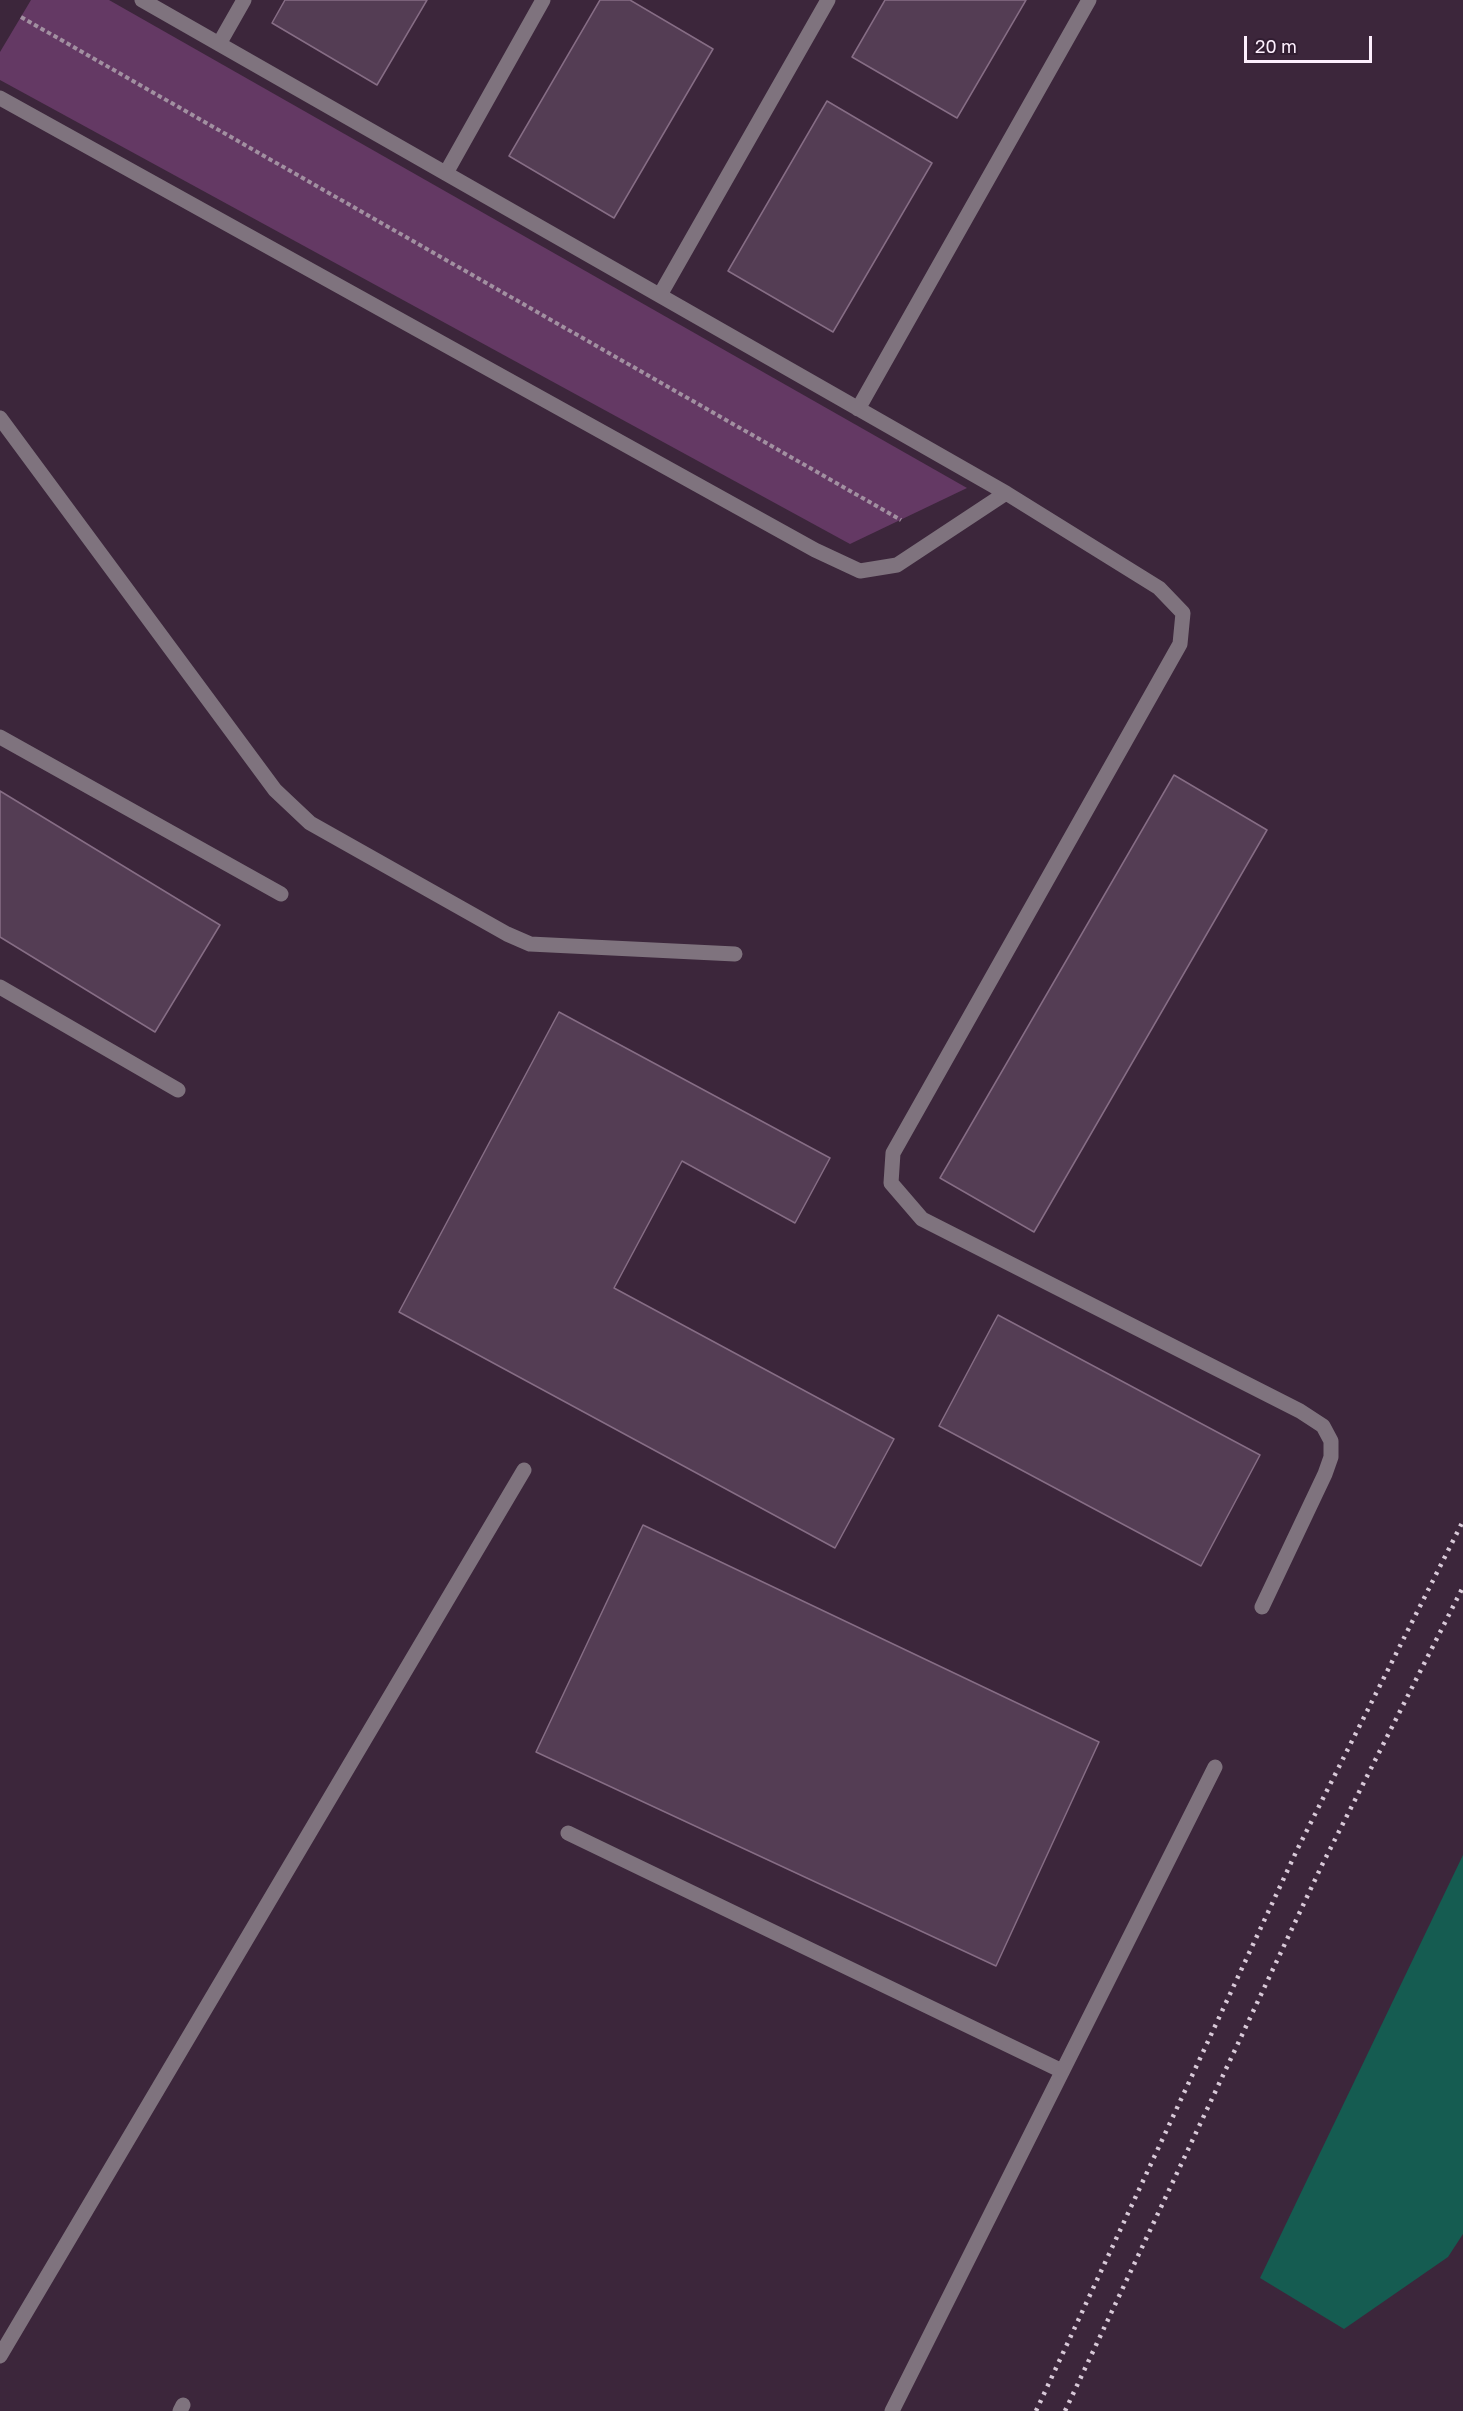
<!DOCTYPE html>
<html>
<head>
<meta charset="utf-8">
<style>
	body { margin:0 }
	#map { position:relative; width:1463px; height:2411px; overflow:hidden; background:#3c263b; font-family:"Golos Text",sans-serif }
	canvas { display:block }
	.scale { position:absolute; left:1244px; top:36px; width:128px; height:27px; box-sizing:border-box; border:3px solid #fdeffd; border-top:0; padding-left:8px; font-size:18px; line-height:21px; white-space:nowrap; color:#fdeffd; -webkit-text-stroke:4px #311d31; paint-order:stroke }
</style>
</head>
<body>
<div id="map">
<canvas width="1463" height="2411"></canvas>
<div class="scale">20 m</div>
</div>
<script>
const ctx = document.querySelector('canvas').getContext('2d');
ctx.lineJoin = 'round';
function paint(path, color) {
  ctx.fillStyle = color;
  ctx.fill(path, 'evenodd');
}
function shape(rows) {
  const path = new Path2D();
  for (const r of rows) {
    path.moveTo(r[0], r[1]);
    for (let i = 2; i < r.length; i += 2) path.lineTo(r[i], r[i + 1]);
  }
  return path;
}
function stroke(path, color, width, dash) {
  ctx.strokeStyle = color;
  ctx.lineWidth = width;
  ctx.lineCap = dash ? 'butt' : 'round';
  ctx.setLineDash(dash || []);
  ctx.stroke(path);
}
const green = shape([
	[31,0,109,0,967,488,850,544,0,80,0,52]
]);
const water = shape([
	[1463,1855,1463,2234,1448,2257,1344,2329,1260,2278]
]);
const building = shape([
	[285,0,427,0,377,85,272,23,285,0],
	[600,0,630,0,713,49,614,218,509,156,600,0],
	[885,0,1026,0,957,118,852,57,885,0],
	[827,101,932,163,833,332,728,271,827,101],
	[1174,775,1267,830,1034,1232,940,1178,1174,775],
	[0,791,220,925,155,1032,0,937,0,791],
	[559,1012,830,1158,795,1223,682,1161,614,1288,894,1439,835,1548,399,1312,559,1012],
	[998,1315,1260,1455,1201,1566,939,1426,998,1315],
	[643,1525,1099,1742,996,1966,536,1752,643,1525]
]);
const path = shape([
	[21,17,901,520]
]);
const minor = shape([
	[142,0,1006,493,1159,588,1183,613,1180,644,893,1153,891,1183,922,1219,1300,1411,1323,1426,1331,1441,1331,1457,1325,1474,1262,1607],
	[219,44,244,0],
	[0,98,815,550,860,571,897,565,1006,493],
	[446,173,543,0],
	[660,295,828,0],
	[858,409,1089,0],
	[0,418,275,790,310,823,507,934,530,944,735,954],
	[0,737,281,894],
	[0,987,178,1090],
	[568,1833,1062,2071],
	[0,2356,524,1470],
	[180,2411,183,2405],
	[892,2411,1215,1767]
]);
const rail = shape([
	[1036,2411,1297,1850,1463,1521],
	[1065,2411,1322,1865,1463,1587]
]);
paint(green, '#643964');
paint(water, '#155c51');
paint(building, '#543d54');
stroke(building, '#866d85', 1.5);
stroke(path, '#a290a1', 4, [4.5, 3]);
stroke(minor, '#7f737e', 15);
stroke(rail, '#d8c9d8', 4.5, [3, 6]);
</script>
</body>
</html>
